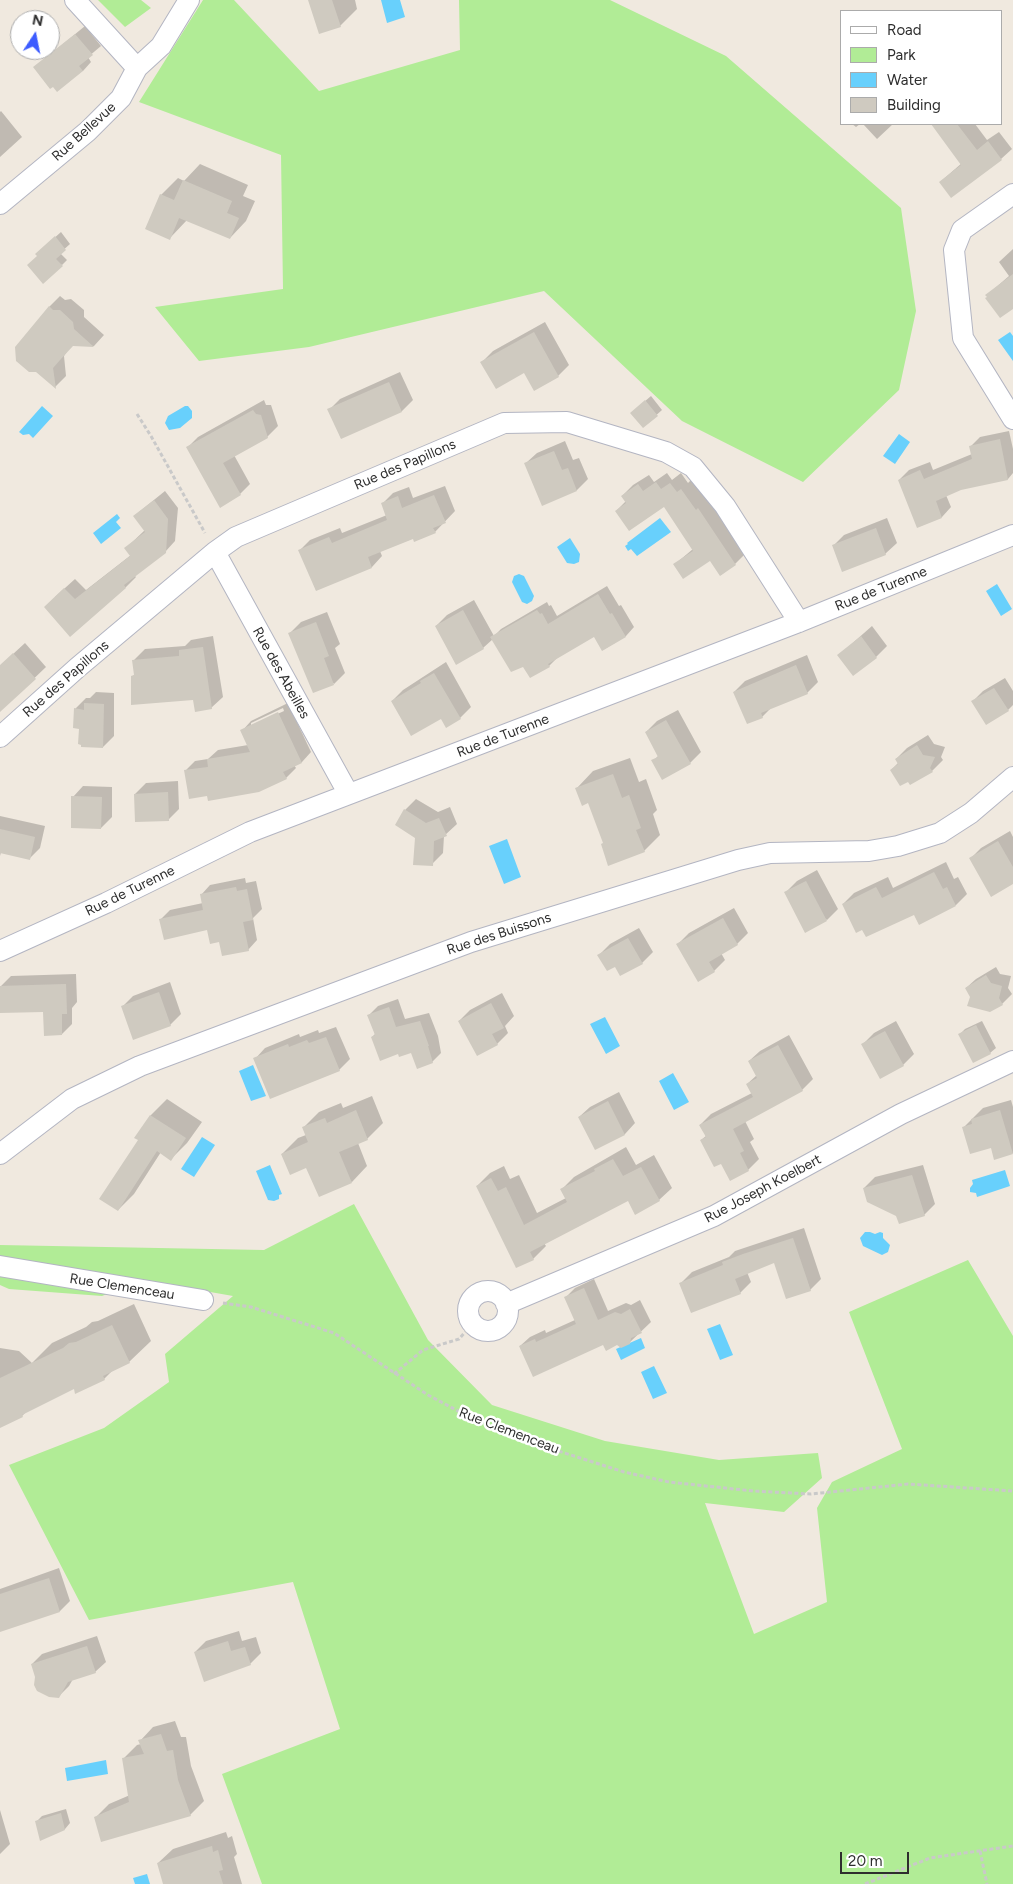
<!DOCTYPE html>
<html>
<head>
<meta charset="utf-8">
<style>
	body { margin:0 }
	#map { position:relative; width:1013px; height:1884px; overflow:hidden; background:#f0e9df; font-family:Figtree,sans-serif }
	canvas { display:block }
	.legend { position:absolute; left:840px; top:10px; width:162px; height:115px; box-sizing:border-box; background:#fff; border:1px solid #ababab; margin:0; padding:6px 9px; list-style:none; font-size:15px; color:#2e2e2e }
	.legend li { display:flex; align-items:center; gap:10px; height:25px }
	.legend b { width:25px; border:1px solid #ababab }
	.north { position:absolute; left:10px; top:10px; width:50px; height:50px; box-sizing:border-box; background:#fff; border:1px solid #ababab; border-radius:50%; rotate:11deg; font-size:14px; font-weight:700; line-height:20px; text-align:center; color:#2e2e2e }
	.north::after { content:''; display:block; margin:auto; width:18px; height:22px; background:#3d5cff; clip-path:polygon(50% 0,100% 100%,50% 72%,0 100%) }
	.scale { position:absolute; left:840px; top:1852px; width:69px; height:22px; box-sizing:border-box; border:2px solid #2e2e2e; border-top:0; padding-left:6px; font-size:15px; line-height:18px; white-space:nowrap; color:#2e2e2e; -webkit-text-stroke:4px #fff; paint-order:stroke }
</style>
</head>
<body>
<div id="map">
<canvas width="1013" height="1884"></canvas>
<ul class="legend">
<li><b style="height:6px;background:#fff"></b>Road</li>
<li><b style="height:14px;background:#b1ec96"></b>Park</li>
<li><b style="height:14px;background:#68d0fc"></b>Water</li>
<li><b style="height:14px;background:#cfcac0"></b>Building</li>
</ul>
<div class="north">N</div>
<div class="scale">20 m</div>
</div>
<script>
const ctx = document.querySelector('canvas').getContext('2d');
ctx.lineJoin = 'round';
function paint(path, color) {
  ctx.fillStyle = color;
  ctx.fill(path, 'evenodd');
}
function shape(rows) {
  const path = new Path2D();
  for (const r of rows) {
    if (r.length === 3) {
      path.moveTo(r[0] + r[2], r[1]);
      path.arc(r[0], r[1], r[2], 0, 2 * Math.PI);
      continue;
    }
    path.moveTo(r[0], r[1]);
    for (let i = 2; i < r.length; i += 2) path.lineTo(r[i], r[i + 1]);
  }
  return path;
}
function stroke(path, color, width, dash) {
  ctx.strokeStyle = color;
  ctx.lineWidth = width;
  ctx.lineCap = dash ? 'butt' : 'round';
  ctx.setLineDash(dash || []);
  ctx.stroke(path);
}
function drawText(font, color, halo, rows, align = 'center') {
  ctx.font = font + ' Figtree,sans-serif';
  ctx.lineWidth = 5;
  ctx.setLineDash([]);
  ctx.textBaseline = 'middle';
  ctx.strokeStyle = halo;
  ctx.fillStyle = color;
  for (const [text, x, y, turn = 0] of rows) {
    ctx.save();
    ctx.translate(x, y);
    ctx.rotate((+turn || 0) * Math.PI / 180);
    ctx.textAlign = isNaN(turn) ? turn : align;
    if (halo) ctx.strokeText(text, 0, 0);
    ctx.fillText(text, 0, 0);
    ctx.restore();
  }
}
const green = shape([
	[98,0,141,0,151,8,125,27],
	[203,0,234,0,319,91,460,50,459,0,610,0,726,56,901,208,916,311,899,390,803,482,682,421,544,291,309,347,199,361,155,307,283,289,281,155,139,102],
	[354,1204,428,1340,492,1405,605,1441,719,1460,818,1453,822,1478,784,1512,705,1503,754,1634,827,1602,817,1508,832,1482,902,1449,849,1312,968,1260,1013,1336,1013,1884,262,1884,222,1774,340,1729,293,1582,89,1620,9,1465,104,1428,169,1382,165,1354,233,1296,142,1280,102,1296,9,1289,0,1285,0,1245,264,1250]
]);
const water = shape([
	[381,0,400,0,405,17,387,23],
	[1010,332,1013,336,1013,361,998,340],
	[42,406,53,416,33,438,29,434,23,435,19,432],
	[185,406,188,406,192,411,192,418,180,428,169,430,165,423,168,416],
	[899,434,910,442,895,464,883,456],
	[117,514,120,518,116,522,121,528,101,544,93,533],
	[660,518,671,532,637,556,631,549,628,551,625,546,628,544,627,543],
	[570,538,580,554,579,562,574,564,567,563,557,547],
	[519,574,524,576,534,596,532,601,527,604,522,602,512,582,514,576],
	[997,584,1012,609,1001,616,986,591],
	[507,839,521,877,504,884,489,846],
	[605,1017,620,1046,606,1054,590,1024],
	[253,1065,266,1096,251,1101,239,1071],
	[673,1073,689,1102,674,1110,659,1081],
	[202,1137,215,1145,194,1177,181,1169],
	[270,1165,282,1194,279,1195,279,1199,274,1201,268,1200,256,1171],
	[1005,1170,1010,1186,977,1197,976,1193,970,1192,970,1188,973,1184,972,1180],
	[865,1232,870,1232,875,1234,880,1232,883,1233,883,1238,890,1245,888,1252,882,1255,863,1246,860,1238],
	[720,1324,733,1355,720,1360,707,1329],
	[641,1338,645,1348,621,1360,616,1349],
	[654,1366,667,1393,653,1399,641,1372],
	[106,1760,108,1774,67,1781,65,1768],
	[147,1874,150,1884,135,1884,133,1878]
]);
const shadow = shape([
	[310,0,355,0,357,9,340,26],
	[85,26,101,46,88,57,91,62,83,71,35,67],
	[1,111,22,137,0,157,0,112],
	[852,124,860,124,856,127],
	[863,124,893,124,877,139],
	[940,124,975,124,987,140,999,132,1012,149,1001,159,940,182,962,163,936,128],
	[200,164,248,185,243,196,255,201,246,221,230,238,187,220,170,238,161,195,178,178,184,181],
	[61,232,70,244,60,253,67,260,62,265,38,256,42,249],
	[1013,249,1013,307,987,295,1009,276,999,262],
	[60,296,65,300,71,299,84,310,84,317,104,335,94,346,72,345,70,347,64,356,66,376,55,387,36,370,49,307],
	[545,322,569,365,558,376,482,362,493,351],
	[400,372,413,400,402,411,341,438,329,410,340,399],
	[651,396,662,410,643,427,637,408],
	[264,400,266,405,271,405,278,426,267,437,234,455,250,484,240,494,188,447,198,437],
	[1009,431,1013,449,1013,473,1008,479,961,489,946,495,951,507,942,517,918,527,899,480,909,470,930,462,933,470,972,454,970,447,980,437],
	[565,441,573,460,579,458,588,479,577,490,543,504,526,463,537,453],
	[667,473,672,480,681,473,688,483,692,479,707,500,709,499,746,553,735,564,721,575,710,560,675,564,693,549,665,505,616,511,626,501,622,496,633,485,649,475,654,482],
	[445,486,455,511,435,532,414,538,380,551,382,556,372,567,316,590,300,550,310,540,340,528,342,533,387,515,382,504,393,493,409,487,413,498],
	[165,491,178,508,175,541,165,552,134,575,136,577,126,587,70,635,55,597,75,579,86,590,131,555,126,548,145,530,134,516],
	[887,518,897,543,885,554,833,546,844,535],
	[607,586,619,606,621,605,634,627,626,636,603,650,594,635,558,657,549,666,524,666,493,639,483,648,457,663,436,626,447,615,474,600,494,636,501,629,547,602,549,606,551,605,557,616],
	[327,612,340,644,335,648,345,673,334,684,290,633,301,622],
	[872,626,887,646,876,657,853,674,839,655],
	[213,636,223,697,211,708,194,699,133,676,135,674,134,660,145,649,185,646,191,640],
	[25,643,46,667,0,711,0,666],
	[807,655,818,682,807,693,771,708,762,717,734,692,745,681],
	[446,662,471,707,460,718,446,726,441,718,392,701,403,690],
	[1005,678,1013,691,1013,705,1008,710,973,701,983,691],
	[96,692,114,693,114,736,103,747,75,709,86,698,90,698],
	[288,703,311,752,302,762,294,765,296,768,286,778,208,795,185,771,195,761,208,759,218,750,248,745,242,731,251,721],
	[283,708,284,711,251,726,251,723],
	[678,710,701,752,690,763,653,761,659,755,646,732,657,721],
	[928,735,934,744,945,747,941,757,943,760,932,771,891,770,898,763,896,759,907,748],
	[630,758,639,782,646,779,657,810,653,814,660,835,644,851,589,802,577,788,593,771],
	[178,781,179,809,168,820,135,794,146,783],
	[83,786,112,787,112,817,101,828,73,797],
	[416,799,438,812,450,807,457,824,444,836,443,853,432,864,416,838,405,810],
	[0,816,45,826,40,848,29,859,1,852,0,856],
	[1010,831,1013,837,1013,883,970,859,981,848],
	[946,862,954,879,958,877,967,894,956,905,843,904,854,893,888,877,893,888],
	[817,870,838,909,827,920,786,892,797,881],
	[245,878,246,883,256,881,262,909,253,918,257,940,248,950,220,941,208,929,161,919,170,910,203,903,201,895,210,885],
	[734,908,748,933,737,944,721,953,725,960,714,971,678,944,689,933],
	[639,928,653,952,642,963,615,965,599,955,610,944],
	[996,967,1000,974,1011,976,1008,988,1012,994,1002,1004,971,997,966,988,976,979],
	[76,974,77,1002,72,1008,72,1024,62,1034,45,1011,0,987,11,976],
	[170,982,181,1014,170,1025,122,1007,133,996],
	[502,993,514,1016,505,1026,508,1033,497,1044,459,1021,470,1010],
	[398,999,405,1019,429,1013,438,1036,441,1053,432,1062,412,1051,398,1053,372,1037,375,1034,369,1015,378,1006],
	[896,1021,914,1054,903,1065,863,1044,874,1033],
	[982,1021,996,1048,990,1053,960,1034,965,1029],
	[336,1027,350,1059,339,1070,255,1059,265,1048,299,1034,300,1037,318,1030,319,1033],
	[789,1035,813,1079,802,1090,745,1121,754,1139,750,1142,759,1159,748,1170,731,1179,722,1162,701,1140,706,1136,700,1125,711,1114,752,1093,747,1084,757,1075,749,1061,760,1051],
	[619,1092,635,1123,625,1134,596,1148,579,1117,590,1107],
	[372,1096,383,1123,367,1139,358,1143,367,1166,352,1182,307,1166,282,1154,298,1138,306,1135,303,1128,319,1112,341,1103,343,1108],
	[167,1099,202,1122,187,1143,171,1159,161,1152,134,1194,118,1210,140,1139,136,1137,151,1115],
	[1011,1100,1013,1107,1013,1153,995,1158,991,1146,963,1128,983,1108],
	[626,1147,636,1165,654,1155,672,1188,659,1200,628,1199,544,1243,546,1246,533,1259,477,1186,490,1173,504,1166,510,1179,519,1175,537,1213,566,1198,562,1189,574,1177],
	[923,1165,935,1204,924,1215,897,1215,864,1188,875,1177],
	[804,1228,821,1279,810,1290,774,1262,747,1272,751,1282,740,1293,681,1283,692,1272,729,1257,735,1251],
	[594,1279,608,1311,626,1303,631,1305,640,1300,651,1322,629,1343,520,1346,530,1337,545,1330,546,1333,575,1320,566,1297,575,1288],
	[134,1304,151,1341,129,1362,113,1370,104,1379,74,1388,28,1410,22,1416,0,1426,0,1348,19,1351,32,1363,52,1343,86,1327,92,1322,98,1321],
	[59,1568,70,1601,60,1611,0,1631,0,1589],
	[239,1631,242,1641,256,1637,261,1653,250,1664,195,1652,206,1641],
	[97,1636,106,1662,95,1672,73,1679,69,1686,58,1697,36,1677,32,1664,42,1654],
	[175,1721,181,1737,186,1737,191,1766,204,1801,190,1815,95,1818,109,1804,130,1795,123,1759,137,1745,141,1744,140,1741,153,1727],
	[66,1809,70,1823,65,1829,41,1839,37,1821,42,1816],
	[0,1810,10,1844,0,1854],
	[226,1832,228,1838,232,1836,237,1854,234,1857,242,1884,164,1884,158,1863,173,1849]
]);
const building = shape([
	[308,0,332,0,341,27,319,34],
	[75,34,93,55,79,66,83,71,57,92,53,87,50,89,33,67],
	[931,124,957,124,977,150,988,141,1002,160,951,198,939,182,961,165],
	[183,180,232,201,227,213,239,218,230,239,179,218,170,240,145,229,160,194,174,200],
	[55,236,66,250,56,259,63,266,43,284,27,265,37,256,35,254],
	[1013,274,1013,309,1000,318,985,298,987,297,985,295],
	[49,306,53,310,60,310,73,322,74,329,94,347,73,346,60,360,53,368,56,389,36,372,29,372,16,361,15,347],
	[534,332,559,377,534,391,524,373,496,389,480,362],
	[389,382,402,412,341,439,327,409],
	[645,400,658,416,643,428,630,413],
	[253,410,256,414,261,415,268,438,223,463,241,495,220,508,186,447],
	[1000,439,1008,480,961,490,936,501,942,518,917,528,898,480,920,470,924,479,972,459,969,446],
	[554,451,562,470,568,468,577,491,542,506,524,463],
	[656,482,661,489,670,483,677,492,681,489,696,510,698,508,736,565,720,576,710,561,683,579,673,564,693,551,664,507,629,531,615,511,626,503,621,496,638,484,643,491],
	[434,495,446,523,433,528,436,533,414,542,413,539,368,557,372,568,316,591,298,550,329,537,332,543,387,520,381,503,398,496,402,508],
	[154,500,168,519,166,553,124,585,126,588,70,637,44,607,64,588,75,599,130,556,124,548,145,532,133,516],
	[876,528,886,555,842,572,832,545],
	[598,594,610,614,612,613,626,637,602,651,594,637,548,664,550,667,530,678,523,667,511,672,490,637,537,610,540,614,542,613,548,624],
	[463,610,484,649,456,665,435,626],
	[316,622,329,656,324,658,334,685,313,693,288,633],
	[861,636,877,658,853,676,837,655],
	[203,647,212,709,195,712,193,700,131,705,131,676,134,675,132,660,179,656,179,650],
	[13,653,36,679,0,712,0,665],
	[796,665,808,694,761,713,763,718,747,724,733,692],
	[434,673,461,719,446,728,441,719,411,736,391,701,421,683,420,681],
	[994,688,1009,711,986,725,971,701],
	[84,703,104,704,103,748,81,747,81,745,78,744,79,729,73,728,74,708,84,710],
	[278,712,302,763,283,772,287,779,259,792,208,801,207,796,189,799,184,770,208,767,207,759,250,752,240,730],
	[666,720,691,764,662,780,651,760,658,757,645,732],
	[917,745,923,755,935,757,930,768,933,772,910,785,908,782,900,786,890,770,898,764,895,759],
	[613,774,622,798,629,795,641,828,636,830,645,852,608,866,601,844,603,843,588,803,582,806,575,788],
	[168,792,169,821,135,822,134,794],
	[71,796,102,797,101,829,71,828],
	[404,809,426,823,439,818,447,836,434,841,433,866,413,865,415,838,395,825],
	[0,829,35,837,30,860,0,853],
	[998,841,1013,867,1013,884,991,897,969,858],
	[934,872,943,889,947,887,956,906,919,925,914,915,866,937,862,930,856,933,842,904,876,887,882,898],
	[806,881,827,921,805,933,784,892],
	[236,887,237,891,247,889,253,920,243,922,249,951,222,956,219,942,210,944,207,930,164,940,159,919,203,910,200,894],
	[723,918,738,945,709,962,715,972,698,982,676,944],
	[628,938,643,964,620,976,615,967,607,971,597,955],
	[986,975,991,983,1002,986,999,998,1003,1005,990,1012,967,1006,970,997,965,988],
	[66,984,67,1014,62,1014,62,1035,44,1036,43,1012,0,1013,0,986],
	[159,992,171,1026,133,1040,121,1006],
	[491,1003,504,1028,492,1034,498,1045,477,1056,458,1021],
	[389,1007,396,1027,420,1021,429,1046,428,1046,433,1063,417,1069,411,1053,399,1057,398,1054,380,1061,371,1037,375,1035,367,1015],
	[976,1025,991,1054,973,1063,958,1034],
	[885,1031,904,1066,880,1079,861,1044],
	[326,1037,340,1071,270,1099,253,1058,288,1044,289,1047,307,1040,309,1043],
	[778,1045,803,1091,733,1129,744,1151,740,1153,749,1171,730,1181,721,1164,714,1167,700,1140,706,1137,699,1125,753,1097,746,1084,757,1078,748,1061],
	[608,1101,625,1135,595,1150,578,1117],
	[356,1110,368,1140,339,1152,352,1183,319,1197,306,1168,290,1175,281,1154,308,1142,302,1127,325,1118,327,1123],
	[1000,1110,1013,1154,994,1160,991,1148,970,1154,962,1127,972,1124,971,1119],
	[150,1115,186,1138,171,1161,157,1151,118,1211,99,1199,138,1140,134,1138],
	[613,1159,623,1176,641,1167,660,1201,635,1215,628,1201,530,1252,534,1260,516,1268,476,1186,491,1178,498,1191,506,1187,524,1225,567,1202,560,1189,595,1171,594,1169],
	[912,1175,925,1216,899,1224,896,1216,867,1202,863,1188],
	[793,1238,811,1291,786,1299,774,1263,735,1279,741,1294,691,1313,679,1283,723,1265,722,1262,743,1254],
	[584,1288,598,1320,615,1312,621,1314,630,1309,642,1333,631,1338,630,1344,621,1348,617,1345,606,1351,603,1345,533,1377,519,1346,535,1339,536,1342,576,1324,564,1297],
	[112,1325,130,1363,103,1376,105,1380,75,1394,74,1389,22,1415,23,1417,0,1428,0,1378,63,1348,69,1343,76,1342],
	[49,1578,60,1612,0,1632,0,1594],
	[228,1641,231,1651,245,1647,251,1665,204,1682,194,1652],
	[87,1646,96,1673,68,1682,59,1698,49,1697,37,1691,34,1685,35,1677,31,1664],
	[161,1734,167,1751,173,1750,178,1780,191,1816,101,1842,94,1817,129,1802,122,1758,144,1754,138,1740],
	[61,1813,65,1830,40,1841,35,1821],
	[212,1846,213,1852,218,1850,223,1870,219,1871,223,1884,163,1884,157,1863]
]);
const path = shape([
	[137,414,151,436,205,533],
	[223,1303,251,1307,334,1333,428,1395,473,1419,524,1440,624,1472,669,1482,753,1491,811,1494,908,1484,1013,1491],
	[394,1374,423,1350,459,1339,472,1324],
	[980,1851,987,1884],
	[865,1884,930,1858,1013,1846]
]);
const minor = shape([
	[75,0,137,68],
	[1013,194,962,230,954,250,963,338,1013,419],
	[0,204,88,131,121,98,137,68,161,46,189,0],
	[215,552,348,793],
	[0,737,77,668,215,552,236,537,504,423,567,422,666,452,693,467,725,506,799,622],
	[0,951,106,903,250,832,799,622,1013,535],
	[0,1154,72,1099,140,1066,471,942,738,860,770,853,869,851,898,846,940,833,971,813,1013,777],
	[0,1266,203,1300],
	[488,1311,20],
	[506,1304,714,1216,901,1114,1013,1061]
]);
const streetNames = [
	["Rue Bellevue",84,132,-42],
	["Rue des Papillons",405,465,-23],
	["Rue de Turenne",881,589,-22],
	["Rue des Abeilles",281,673,61],
	["Rue des Papillons",66,679,-41],
	["Rue de Turenne",503,736,-21],
	["Rue de Turenne",130,891,-26],
	["Rue des Buissons",499,934,-18],
	["Rue Joseph Koelbert",763,1189,-28],
	["Rue Clemenceau",122,1287,9],
	["Rue Clemenceau",509,1431,21]
];
paint(green, '#b1ec96');
paint(water, '#68d0fc');
paint(shadow, '#0003');
paint(building, '#cfcac0');
stroke(minor, '#b3b5c2', 22);
stroke(path, '#c9c9c9', 3, [4, 2.5]);
stroke(minor, '#fff', 20);
drawText('14px', '#2e2e2e', '#fff', streetNames);
</script>
</body>
</html>
